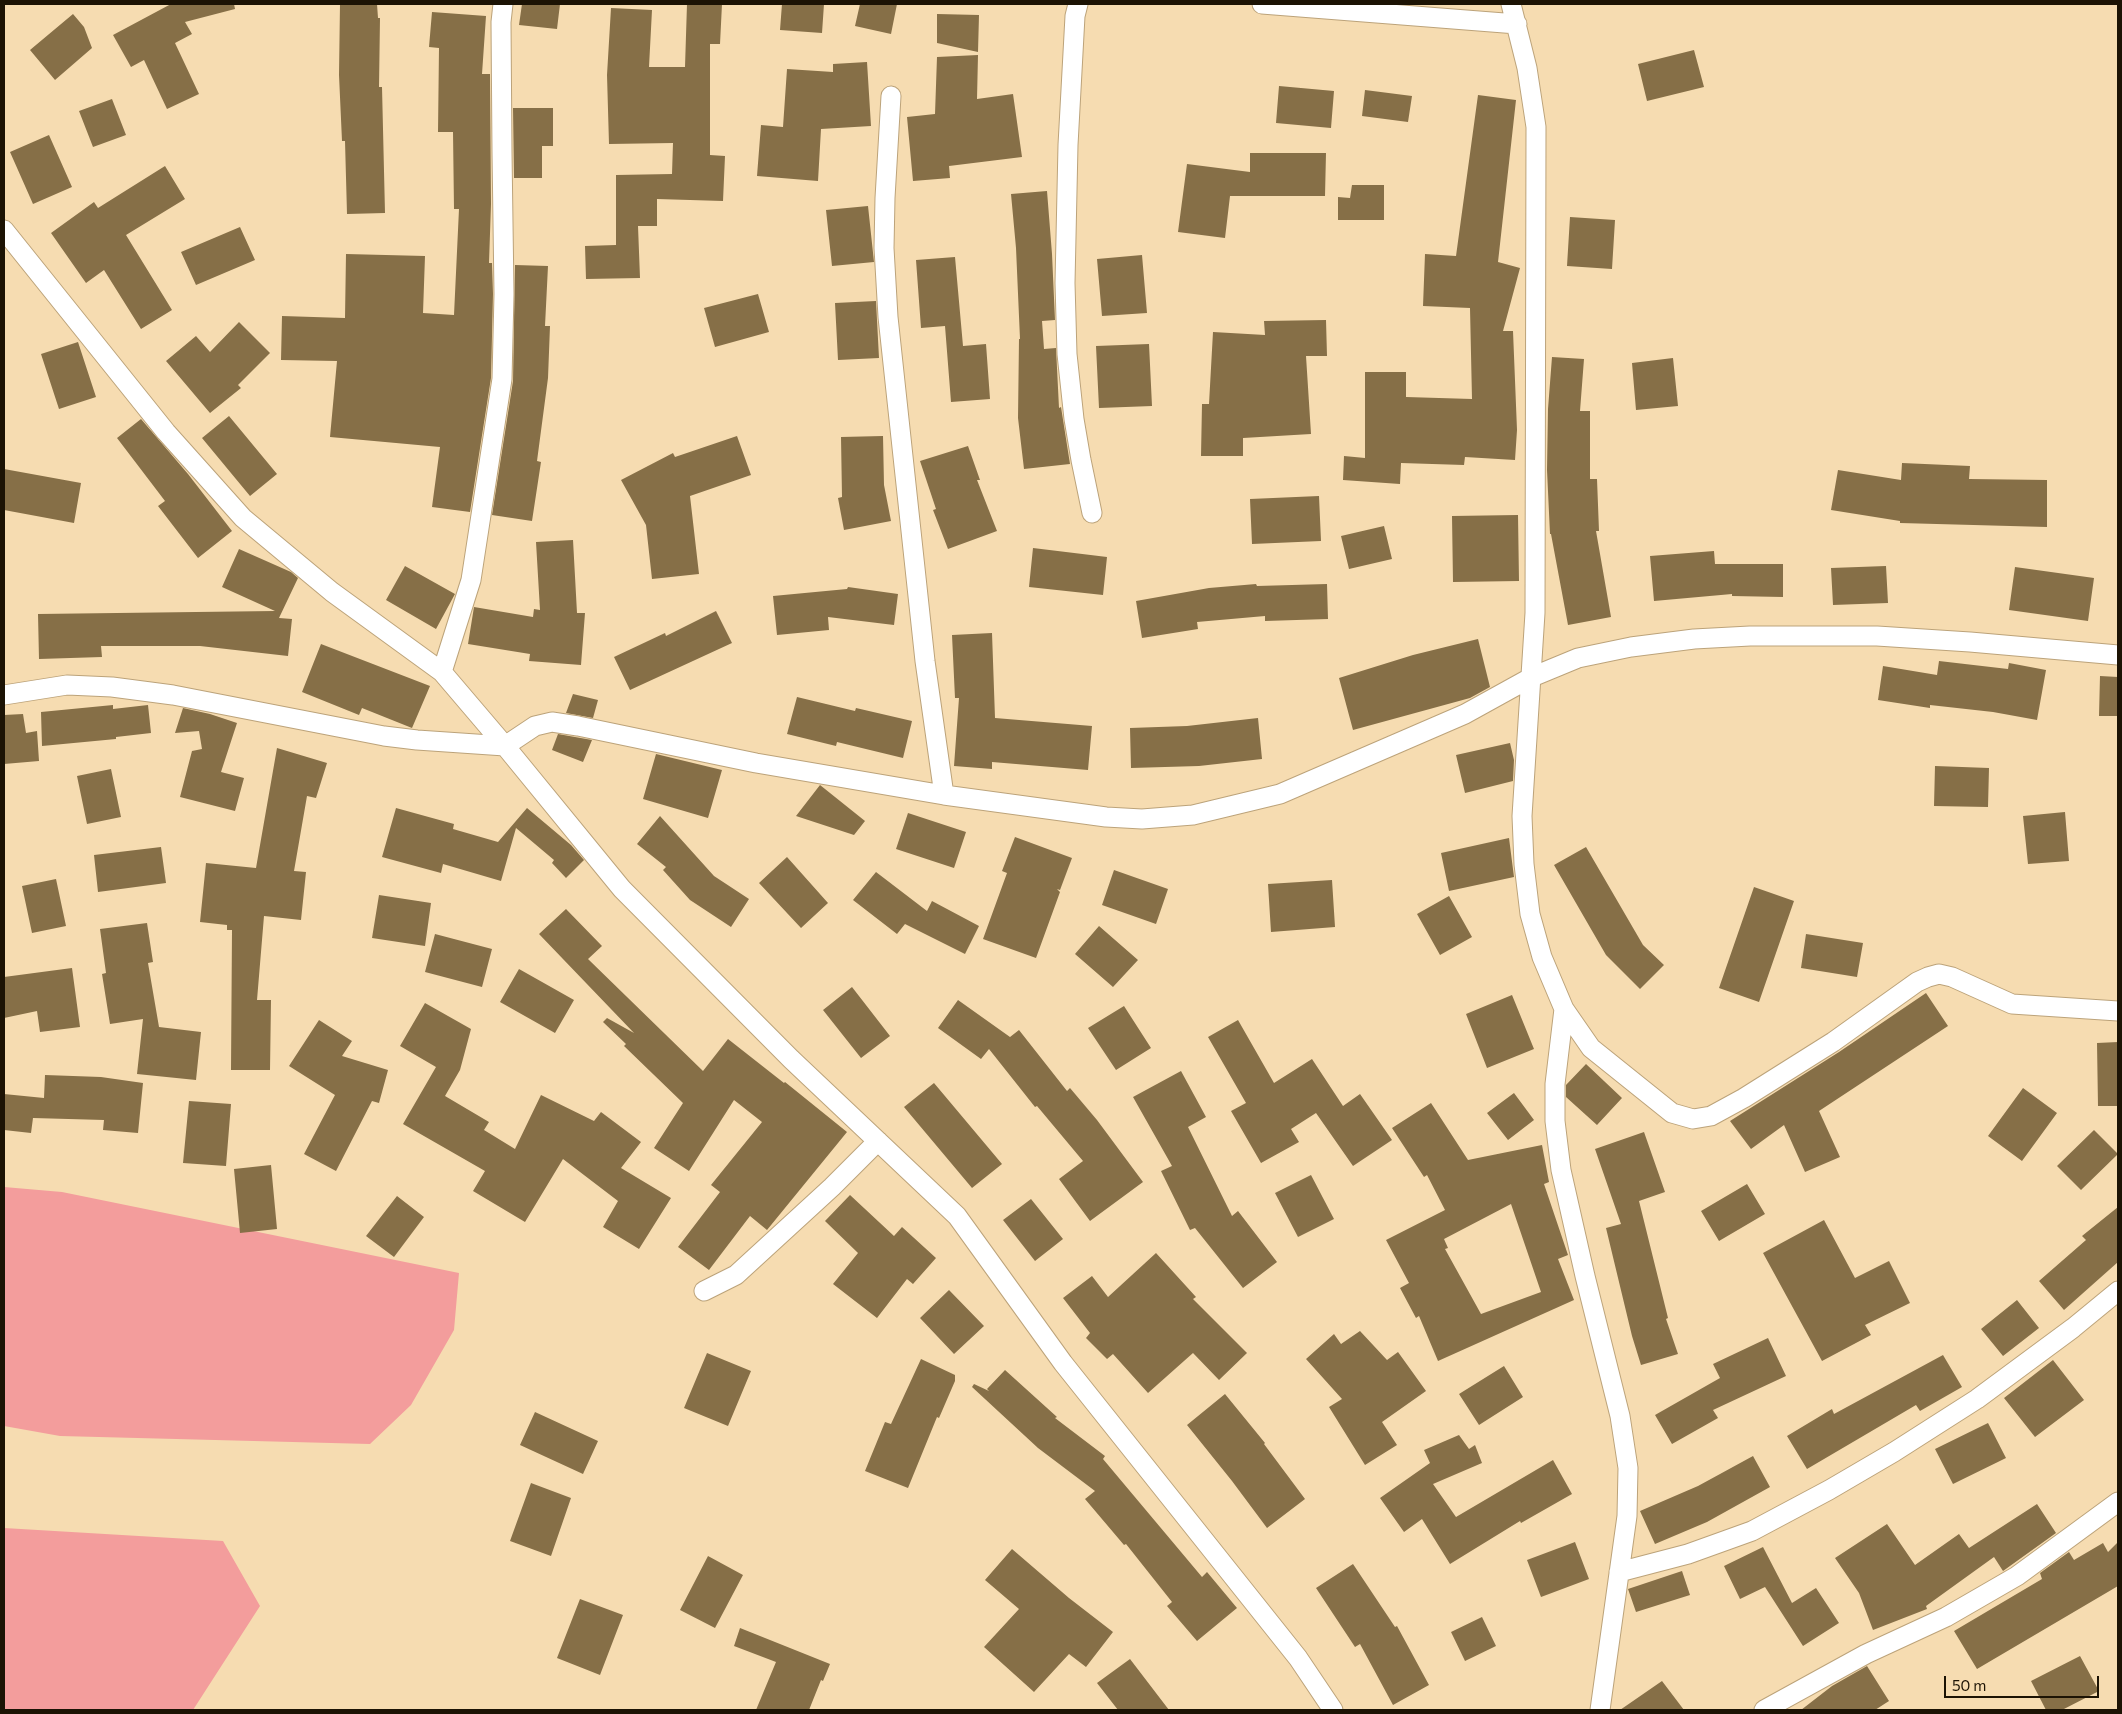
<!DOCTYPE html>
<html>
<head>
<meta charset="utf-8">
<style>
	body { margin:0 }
	#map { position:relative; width:2122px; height:1714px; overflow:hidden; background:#f6dcb1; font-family:Commissioner,sans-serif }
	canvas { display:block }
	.frame { position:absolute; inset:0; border:5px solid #1c1304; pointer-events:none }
	.scale { position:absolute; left:1944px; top:1676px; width:155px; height:22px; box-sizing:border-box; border:2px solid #1c1304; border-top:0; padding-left:6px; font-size:15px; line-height:18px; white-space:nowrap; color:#1c1304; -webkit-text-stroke:4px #f6dcb1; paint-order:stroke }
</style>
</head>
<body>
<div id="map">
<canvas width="2122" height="1714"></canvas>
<div class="frame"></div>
<div class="scale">50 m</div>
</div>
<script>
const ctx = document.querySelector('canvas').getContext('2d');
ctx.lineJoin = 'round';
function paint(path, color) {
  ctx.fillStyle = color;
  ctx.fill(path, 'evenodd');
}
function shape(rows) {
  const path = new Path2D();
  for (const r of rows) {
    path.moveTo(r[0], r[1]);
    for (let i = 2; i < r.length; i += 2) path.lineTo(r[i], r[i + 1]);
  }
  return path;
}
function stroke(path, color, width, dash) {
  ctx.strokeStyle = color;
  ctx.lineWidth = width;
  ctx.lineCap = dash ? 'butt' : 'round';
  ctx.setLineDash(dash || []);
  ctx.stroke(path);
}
const green = shape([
	[4,1187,62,1192,459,1273,454,1330,411,1405,370,1444,60,1436,4,1426],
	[4,1528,223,1541,260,1606,193,1710,4,1710]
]);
const building = shape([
	[171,4,234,4,235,9,185,22,192,34,175,43,199,94,167,109,144,60,131,67,113,35],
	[340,4,377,4,378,18,380,18,379,87,382,87,385,213,347,214,345,141,342,141,339,75],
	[522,4,560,4,557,29,519,25],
	[687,4,722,4,720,44,710,44,710,155,725,156,723,201,657,199,657,226,638,226,640,278,586,279,585,246,616,245,616,175,672,174,673,143,609,144,607,75,611,8,652,10,649,67,685,67],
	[782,4,824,4,822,33,780,30],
	[860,4,897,4,891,34,855,26],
	[432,12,486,16,482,74,490,74,491,204,489,263,492,263,493,294,491,378,470,512,432,507,440,447,330,437,337,361,281,360,282,316,345,318,346,254,425,256,423,313,454,315,459,209,454,209,453,132,438,132,439,48,429,47],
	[73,14,84,27,92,48,55,80,30,50],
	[937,14,979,15,978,52,937,43],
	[1694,50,1704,87,1647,101,1638,64],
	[978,55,977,99,1013,94,1022,157,949,166,950,178,913,181,907,117,935,114,937,57],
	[867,62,871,126,821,129,818,181,757,176,761,125,783,127,787,69,833,72,833,64],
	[1279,86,1334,91,1331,128,1276,123],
	[1365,90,1412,96,1408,122,1362,116],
	[1478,95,1516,100,1498,262,1520,268,1503,331,1513,331,1517,430,1515,460,1465,457,1464,465,1401,463,1400,484,1343,480,1344,456,1365,458,1365,372,1406,372,1406,397,1472,399,1470,308,1423,306,1425,254,1456,256],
	[112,99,126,135,93,147,79,111],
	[513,108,553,108,553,146,542,146,542,178,514,178],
	[49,135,72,187,33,204,10,152],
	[1250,153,1326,153,1325,196,1230,196,1225,238,1178,232,1187,164,1250,172],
	[165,166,185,199,126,235,172,310,141,329,104,270,86,283,51,233,94,202,98,208],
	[1352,185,1384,185,1384,220,1338,220,1338,197,1350,198],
	[1047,191,1052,254,1055,320,1042,321,1044,349,1056,348,1059,408,1061,407,1070,464,1024,469,1018,418,1019,339,1020,339,1016,248,1011,194],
	[868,206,874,262,832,266,826,210],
	[1570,217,1615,220,1612,269,1567,266],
	[240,227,255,260,196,285,181,252],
	[1142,255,1147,313,1102,316,1097,259],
	[955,257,963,346,986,344,990,399,951,402,945,326,921,328,916,260],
	[515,265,548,266,545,326,550,326,548,378,537,461,541,462,532,521,492,515,513,381],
	[758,294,769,332,715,347,704,308],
	[876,301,879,358,838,360,835,303],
	[1326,320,1327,356,1306,356,1311,434,1243,438,1243,456,1201,456,1202,404,1209,404,1213,332,1265,335,1264,321],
	[239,322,270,353,238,385,241,388,210,413,166,361,196,336,210,352],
	[78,342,96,397,59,409,41,354],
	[1149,344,1152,406,1099,408,1096,346],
	[1552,357,1584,359,1580,411,1590,411,1590,479,1597,479,1599,531,1596,531,1611,617,1568,625,1551,534,1550,534,1547,470,1548,409],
	[1673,358,1678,406,1636,410,1632,363],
	[229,416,277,474,250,496,202,438],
	[141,419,188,474,232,531,198,558,158,506,165,501,117,438],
	[737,436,751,475,690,496,699,574,652,579,646,525,621,480,673,453,675,457],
	[883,436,884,485,891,521,844,530,838,498,842,497,841,437],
	[968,446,980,480,977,480,997,531,948,549,933,510,936,509,920,461],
	[1902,463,1970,466,1969,479,2047,480,2047,527,1900,523,1900,521,1831,510,1838,470,1901,480],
	[4,469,81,483,74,523,4,510],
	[1319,496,1321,541,1252,544,1250,499],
	[1518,515,1519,581,1453,582,1452,516],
	[1384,526,1392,559,1349,569,1341,536],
	[573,540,577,613,585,613,581,665,529,661,530,654,468,644,474,607,533,617,534,609,540,610,536,542],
	[1033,548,1107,557,1103,595,1029,587],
	[239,549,291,572,298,578,279,618,292,619,288,656,200,646,101,646,102,657,39,659,38,614,275,611,222,587],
	[1714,551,1715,564,1783,564,1783,597,1732,596,1732,594,1654,601,1650,556],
	[405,566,455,594,436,629,386,600],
	[1886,566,1888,603,1833,605,1831,568],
	[2015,567,2094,578,2088,621,2009,610],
	[1256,584,1257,586,1327,584,1328,619,1265,621,1265,616,1197,622,1198,629,1142,638,1136,601,1209,588],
	[848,587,898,594,894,625,828,617,829,630,777,635,773,596,847,589],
	[716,611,732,643,630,690,614,657,665,633,666,636],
	[992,633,995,718,1092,726,1088,770,992,762,992,769,954,766,959,698,955,698,952,635],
	[1478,639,1490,687,1470,698,1353,730,1339,678,1413,655],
	[321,644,430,686,412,728,362,708,359,715,302,692],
	[1939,661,2008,669,2009,663,2046,670,2037,720,1993,712,1930,705,1930,708,1878,700,1883,666,1937,675],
	[2100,676,2118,677,2118,716,2099,716],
	[573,694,598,700,593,718,566,713],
	[797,697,855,711,856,708,912,721,903,758,837,742,836,746,787,734],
	[113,705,113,709,148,705,151,733,116,737,116,739,42,746,41,712],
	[183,708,210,714,237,723,221,772,244,778,235,811,180,797,192,751,202,749,199,731,175,733],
	[23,714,26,733,37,731,39,761,4,764,4,715],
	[1258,718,1262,759,1199,766,1131,768,1130,728,1187,726],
	[558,734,592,740,583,762,552,750],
	[1510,743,1514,760,1513,781,1465,793,1456,755],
	[277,748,327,763,316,798,307,796,294,871,306,872,301,920,264,916,257,1000,271,1000,270,1070,231,1070,232,930,227,930,227,925,200,922,206,863,256,868],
	[656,754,722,770,708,818,643,799],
	[1935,766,1989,768,1988,807,1934,806],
	[111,769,121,817,87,824,77,776],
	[820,785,865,821,854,835,796,816],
	[396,808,454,824,453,829,498,842,527,808,571,845,584,860,566,878,552,863,554,860,516,828,501,881,443,864,441,873,382,857],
	[2065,812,2069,861,2028,864,2023,816],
	[908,813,966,832,954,868,896,849],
	[660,816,714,876,749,899,731,927,690,900,663,870,666,867,637,844],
	[1015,837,1072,858,1060,890,1057,889,1060,892,1036,958,983,939,1007,873,1002,871],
	[1509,838,1514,877,1449,891,1441,853],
	[161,847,166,883,98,892,94,855],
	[1586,847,1643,945,1664,965,1640,989,1606,955,1554,865],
	[787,857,828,903,801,928,759,883],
	[1114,870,1168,889,1156,924,1102,905],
	[876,872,927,911,932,901,979,926,965,954,905,924,897,934,853,900],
	[56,879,66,926,32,933,22,886],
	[1332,880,1335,927,1271,932,1268,884],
	[1754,887,1794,901,1759,1002,1719,988],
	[379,895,431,903,425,946,372,938],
	[1449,896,1472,937,1440,955,1417,914],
	[566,909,602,946,588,959,703,1071,728,1039,784,1083,785,1082,847,1132,767,1230,750,1216,709,1270,678,1247,720,1192,711,1185,762,1122,734,1100,689,1171,654,1148,683,1103,624,1046,626,1044,603,1022,607,1018,634,1033,539,934],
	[147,923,153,962,148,963,159,1027,201,1032,196,1080,137,1074,143,1019,110,1024,102,974,106,973,100,929],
	[1099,926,1138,960,1113,987,1075,954],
	[435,934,492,949,482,987,425,972],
	[1806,934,1863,943,1857,977,1801,968],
	[72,968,80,1027,40,1032,37,1011,4,1018,4,977],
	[519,969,574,1000,555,1033,500,1002],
	[852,987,890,1036,861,1058,823,1010],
	[1926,993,1948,1026,1819,1111,1840,1157,1805,1172,1784,1125,1751,1149,1730,1121,1839,1052],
	[1512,995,1534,1049,1487,1068,1466,1014],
	[958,1000,1010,1037,1019,1030,1067,1091,1070,1088,1097,1120,1143,1182,1090,1221,1059,1179,1083,1161,1037,1106,1035,1107,989,1049,981,1059,938,1028],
	[425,1003,471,1029,460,1070,445,1096,489,1122,484,1130,515,1149,541,1095,594,1121,601,1112,641,1142,621,1168,671,1198,639,1249,603,1227,618,1201,563,1159,525,1222,473,1191,485,1171,403,1124,436,1067,400,1046],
	[1124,1006,1151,1048,1116,1070,1088,1028],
	[319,1020,352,1041,342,1056,388,1070,379,1103,372,1101,336,1171,304,1154,335,1095,289,1066],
	[1238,1020,1274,1083,1312,1059,1343,1106,1360,1094,1392,1140,1353,1166,1316,1113,1291,1129,1299,1142,1261,1163,1231,1111,1246,1103,1208,1037],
	[2118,1042,2118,1106,2098,1106,2097,1043],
	[1586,1064,1622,1098,1597,1125,1566,1097,1566,1085],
	[1181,1071,1206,1117,1188,1127,1232,1216,1238,1211,1277,1262,1243,1288,1195,1228,1190,1230,1161,1171,1172,1166,1133,1097],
	[45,1075,101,1077,143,1083,138,1133,103,1130,104,1120,33,1118,31,1133,4,1130,4,1094,44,1098],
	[934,1083,1002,1164,972,1188,904,1107],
	[2023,1088,2057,1113,2022,1161,1988,1136],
	[1514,1093,1534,1120,1508,1140,1487,1113],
	[189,1101,231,1104,226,1166,183,1163],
	[1431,1103,1468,1160,1542,1145,1549,1182,1544,1184,1568,1255,1558,1259,1574,1300,1438,1361,1419,1316,1416,1318,1400,1288,1409,1283,1386,1240,1445,1210,1427,1175,1424,1177,1392,1128],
	[1511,1204,1541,1292,1481,1314,1445,1249,1448,1248,1444,1239],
	[2094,1130,2118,1154,2081,1190,2057,1166],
	[1644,1132,1665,1192,1639,1201,1668,1318,1666,1319,1678,1354,1641,1365,1632,1336,1606,1228,1621,1224,1595,1149],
	[271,1165,277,1229,240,1233,234,1169],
	[1311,1175,1334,1219,1298,1237,1275,1193],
	[1747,1184,1765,1214,1719,1241,1701,1211],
	[850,1195,894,1236,902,1227,936,1258,913,1284,907,1279,877,1318,833,1284,858,1253,825,1221],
	[397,1196,424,1217,394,1257,366,1236],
	[1031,1199,1063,1239,1035,1261,1003,1220],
	[2118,1207,2118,1262,2064,1310,2039,1281,2086,1240,2082,1236],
	[1824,1220,1855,1278,1889,1261,1910,1303,1865,1325,1871,1335,1822,1361,1763,1253],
	[1156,1253,1196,1297,1193,1299,1247,1353,1219,1380,1193,1353,1148,1393,1113,1354,1107,1359,1086,1338,1090,1333,1063,1298,1092,1276,1108,1297],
	[949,1290,984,1326,954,1354,920,1318],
	[2017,1300,2039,1328,2003,1356,1981,1329],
	[1360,1331,1387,1360,1398,1352,1426,1391,1382,1422,1397,1445,1365,1465,1329,1407,1342,1399,1306,1359,1334,1334,1341,1344],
	[1768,1338,1786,1376,1713,1410,1718,1418,1672,1444,1655,1415,1720,1378,1713,1364],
	[707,1353,751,1371,728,1426,684,1408],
	[1943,1355,1962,1387,1920,1411,1916,1405,1807,1469,1787,1436,1832,1409,1834,1414],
	[921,1359,955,1375,955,1381,939,1418,937,1417,908,1488,865,1471,885,1422,891,1424],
	[2053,1360,2084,1400,2035,1437,2004,1398],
	[1504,1366,1523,1397,1479,1425,1459,1394],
	[1005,1370,1057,1417,1055,1418,1105,1456,1103,1459,1202,1577,1207,1572,1237,1608,1197,1641,1167,1606,1172,1602,1126,1544,1124,1545,1085,1499,1095,1491,1038,1448,972,1387,974,1384,989,1391,987,1389],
	[1225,1394,1265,1443,1264,1444,1305,1499,1267,1528,1232,1481,1187,1425],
	[535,1412,598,1441,583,1474,520,1445],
	[1988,1423,2006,1458,1953,1484,1935,1449],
	[1459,1435,1469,1449,1475,1445,1482,1463,1433,1484,1456,1517,1553,1460,1572,1494,1521,1523,1520,1521,1450,1564,1422,1519,1404,1532,1380,1498,1430,1463,1424,1450],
	[1753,1456,1770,1487,1707,1522,1655,1544,1640,1511,1698,1486],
	[531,1483,571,1498,551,1556,510,1541],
	[2037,1504,2056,1533,2003,1571,1994,1557,1926,1606,1927,1609,1873,1630,1859,1593,1835,1558,1887,1524,1915,1565,1959,1534,1969,1548],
	[1575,1542,1589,1579,1541,1597,1527,1560],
	[2118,1542,2118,1586,1977,1669,1954,1631,2042,1579,2040,1573,2069,1552,2074,1560,2103,1543,2108,1552],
	[1763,1547,1792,1603,1816,1588,1839,1623,1803,1646,1765,1587,1740,1599,1724,1566],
	[1012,1549,1069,1598,1113,1632,1086,1667,1069,1654,1034,1692,984,1647,1019,1609,985,1580],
	[708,1556,743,1575,715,1628,680,1610],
	[1353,1564,1395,1627,1397,1626,1429,1685,1393,1705,1360,1644,1355,1647,1316,1588],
	[1682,1571,1690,1595,1636,1612,1628,1589],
	[580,1599,623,1615,600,1675,557,1658],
	[1482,1617,1496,1646,1465,1661,1451,1632],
	[740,1628,830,1664,823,1681,821,1680,809,1710,756,1710,776,1662,734,1646],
	[2080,1656,2099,1691,2062,1710,2046,1710,2031,1681],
	[1130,1659,1169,1710,1118,1710,1097,1683],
	[1867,1666,1889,1701,1875,1710,1801,1710,1832,1686],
	[1662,1681,1684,1710,1620,1710]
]);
const minor = shape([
	[1078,4,1075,16,1068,145,1065,283,1067,354,1074,419,1081,460,1092,513],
	[1262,4,1517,24],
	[1511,4,1527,68,1536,127,1535,613,1522,816,1524,864,1530,914,1542,957,1564,1009,1591,1048,1672,1113,1693,1119,1711,1116,1744,1098,1833,1042,1917,982,1928,977,1939,974,1952,977,2012,1004,2118,1011],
	[891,96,885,198,884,248,888,317,925,661,944,795],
	[4,230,166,432,243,518,332,592,442,672,505,746,622,889,791,1059,957,1216,1063,1363,1298,1658,1333,1710],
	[442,672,471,580,502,379,504,294,502,152,501,22,503,4],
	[4,695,67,685,112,687,173,695,384,736,417,740,505,746,535,726,552,722,578,726,756,763,944,795,1106,817,1142,819,1193,815,1280,794,1465,714,1532,677,1578,658,1631,647,1694,639,1750,636,1877,636,1970,642,2118,655],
	[1564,1009,1555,1084,1555,1121,1561,1170,1585,1276,1620,1416,1628,1468,1627,1516,1600,1710],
	[704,1291,736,1275,832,1187,878,1141],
	[1619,1572,1688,1554,1752,1531,1829,1490,1894,1452,1977,1399,2073,1328,2118,1291],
	[1764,1710,1866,1654,1946,1617,2017,1576,2118,1502]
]);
paint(green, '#f39d9c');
paint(building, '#866f47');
stroke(minor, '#bca37a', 21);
stroke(minor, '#fff', 19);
</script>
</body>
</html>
